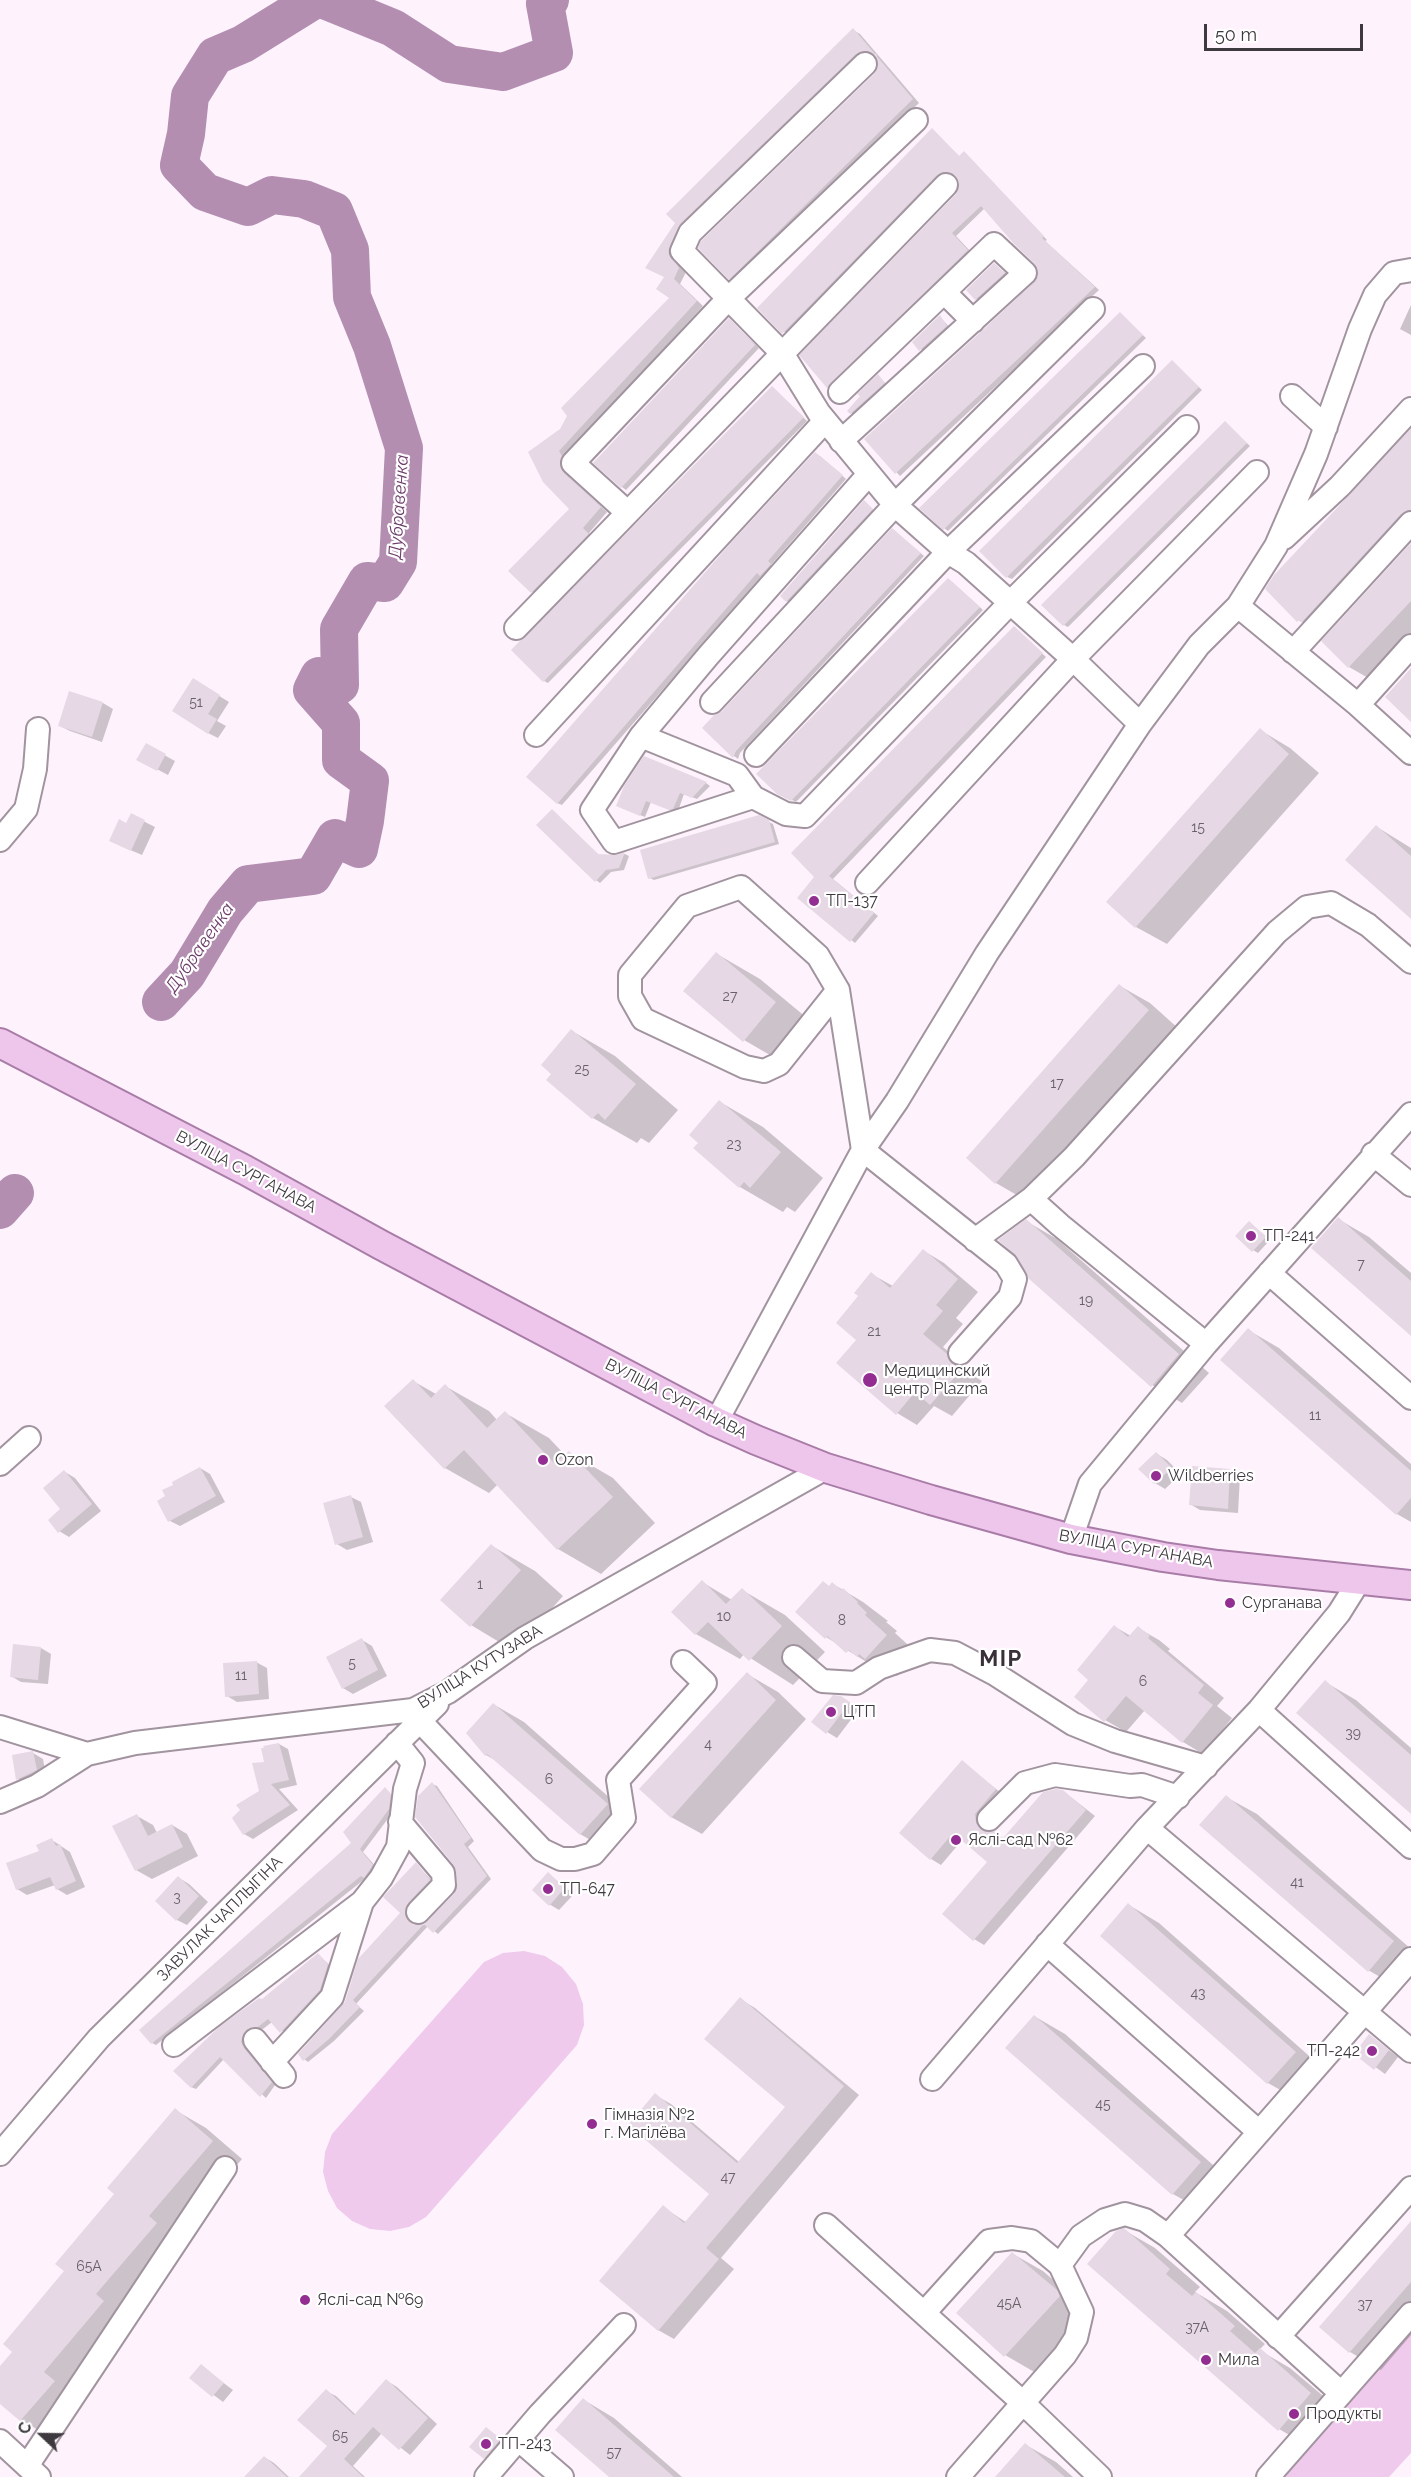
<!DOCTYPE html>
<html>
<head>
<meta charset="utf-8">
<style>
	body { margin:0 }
	#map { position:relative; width:1411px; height:2477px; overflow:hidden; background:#fef3fd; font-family:Raleway,sans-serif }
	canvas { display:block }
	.north { position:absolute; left:12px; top:2405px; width:60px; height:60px; -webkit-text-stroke:4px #fff; paint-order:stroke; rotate:292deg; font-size:16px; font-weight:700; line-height:24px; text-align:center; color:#3e393e }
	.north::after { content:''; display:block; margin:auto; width:21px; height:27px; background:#3e393e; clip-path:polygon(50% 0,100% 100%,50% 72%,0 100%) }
	.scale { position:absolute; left:1204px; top:24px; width:159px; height:27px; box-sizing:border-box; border:3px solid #3e393e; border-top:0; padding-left:8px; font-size:18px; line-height:21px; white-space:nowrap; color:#3e393e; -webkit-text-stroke:4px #fff; paint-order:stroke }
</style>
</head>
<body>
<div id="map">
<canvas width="1411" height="2477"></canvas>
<div class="north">С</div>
<div class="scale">50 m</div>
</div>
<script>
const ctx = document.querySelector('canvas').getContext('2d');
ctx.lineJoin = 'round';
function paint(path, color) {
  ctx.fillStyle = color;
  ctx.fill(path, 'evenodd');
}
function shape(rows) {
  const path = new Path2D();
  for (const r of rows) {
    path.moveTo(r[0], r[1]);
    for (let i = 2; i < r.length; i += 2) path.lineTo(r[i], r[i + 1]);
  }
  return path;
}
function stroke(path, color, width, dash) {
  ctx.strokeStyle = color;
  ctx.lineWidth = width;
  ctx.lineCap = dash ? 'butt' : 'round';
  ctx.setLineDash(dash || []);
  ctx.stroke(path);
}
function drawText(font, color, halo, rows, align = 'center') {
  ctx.font = font + ' Raleway,sans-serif';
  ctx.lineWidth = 4.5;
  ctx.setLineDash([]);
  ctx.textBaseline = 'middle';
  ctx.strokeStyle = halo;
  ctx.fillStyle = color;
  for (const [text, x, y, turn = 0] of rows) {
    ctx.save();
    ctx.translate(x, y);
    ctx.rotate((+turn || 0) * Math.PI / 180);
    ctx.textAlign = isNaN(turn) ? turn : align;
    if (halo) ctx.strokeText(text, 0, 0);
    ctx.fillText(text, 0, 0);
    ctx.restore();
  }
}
const green = shape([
	[524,1951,545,1956,562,1967,576,1984,583,2004,584,2025,577,2045,426,2217,409,2227,390,2231,370,2229,352,2221,337,2208,328,2191,323,2172,325,2152,332,2134,484,1962,503,1953],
	[1411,2329,1411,2453,1389,2477,1281,2477]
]);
const shadow = shape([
	[853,30,860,34,919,103,737,282,730,278,876,75,880,67,876,54,863,58,675,258,686,272,680,284,703,306,566,455,566,471,570,478,607,512,589,533,594,538,539,596,532,592,571,509,544,481,561,430,671,298,666,277,647,267,677,223],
	[932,130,960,157,968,156,1047,240,1045,241,1099,290,900,476,866,440,1039,278,1040,270,1036,263,985,208,956,236,972,253,833,389,828,387,957,195,961,188,957,174,955,173,941,178,788,335,759,308],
	[994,265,1014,279,986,305,976,299,968,290],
	[1411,305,1411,335,1400,329],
	[1120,314,1146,338,948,531,944,528],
	[940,317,951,329,925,353,914,342],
	[729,320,759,348,626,490,622,487,595,463],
	[1172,362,1202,390,1012,579,1007,577],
	[878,376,888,386,856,416,851,413,849,411],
	[772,387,807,421,548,683,544,681],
	[1225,423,1250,446,1068,627,1064,625],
	[1411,429,1411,537,1319,632,1298,620,1275,576],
	[820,456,846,479,771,565,775,568,766,578,762,576,562,805,557,803],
	[868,505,876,513,792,604,787,601,782,595],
	[893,530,924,556,740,753,738,759,734,756,704,728,723,712],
	[1411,545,1411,635,1370,679,1349,667],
	[952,582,983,610,796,802,778,793],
	[1018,631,1046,657,833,879,878,916,855,943,799,897],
	[203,686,229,702,217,721,226,726,218,738,208,733],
	[103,703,113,709,102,742,70,731,60,726],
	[1260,730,1290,748,1319,773,1167,944,1136,927,1108,902],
	[146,745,175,761,168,775,138,759],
	[644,758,706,783,710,786,697,799,684,794,678,811,675,812,651,802,645,817,622,808],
	[556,814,600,856,618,856,625,854,629,856,624,870,611,872,600,883,596,880],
	[131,815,155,827,142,855,121,846],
	[759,817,773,824,779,844,654,880,650,878],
	[1377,827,1411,848,1411,917],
	[717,954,760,979,819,1028,787,1065,744,1040],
	[1120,986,1150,1003,1179,1029,1027,1201,996,1183,968,1158],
	[572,1031,615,1056,678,1110,649,1143,641,1138,637,1143,593,1118,548,1080,554,1074],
	[720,1102,763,1127,823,1178,795,1212,787,1207,783,1212,740,1187],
	[1338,1219,1369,1237,1411,1273,1411,1334],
	[1026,1221,1057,1239,1209,1373,1182,1403,1152,1385],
	[1250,1223,1270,1240,1258,1253,1253,1250],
	[924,1251,944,1263,978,1292,956,1318,963,1324,943,1347,968,1368,971,1374,982,1381,952,1416,934,1406,917,1425,897,1413,858,1340,860,1296,871,1274,893,1286],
	[1248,1330,1279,1348,1411,1464,1411,1522,1397,1514,1222,1360],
	[413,1381,436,1394,445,1386,489,1411,497,1420,505,1413,549,1438,566,1456,570,1453,613,1478,655,1523,601,1574,558,1549,498,1484,489,1493,445,1468,386,1406],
	[1157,1454,1167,1460,1181,1474,1165,1489,1155,1483,1140,1469],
	[1194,1467,1230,1470,1240,1476,1238,1513,1200,1510,1190,1504],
	[200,1468,210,1474,225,1502,180,1526,170,1521,167,1497,175,1485],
	[65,1472,75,1478,101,1511,69,1537,59,1531],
	[351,1497,361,1502,373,1542,347,1550,337,1544],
	[492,1546,535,1571,563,1596,514,1651,471,1625],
	[702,1582,732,1600,742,1590,785,1615,825,1652,793,1685,744,1654,740,1659,696,1634,673,1612],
	[833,1584,863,1602,888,1621,886,1622,897,1631,895,1633,917,1653,897,1676,878,1669,826,1637,830,1587],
	[1115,1627,1131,1636,1138,1628,1159,1640,1170,1649,1168,1651,1224,1698,1217,1706,1232,1718,1203,1754,1183,1742,1145,1710,1126,1732,1105,1720,1090,1680],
	[362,1640,372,1646,387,1676,353,1694,343,1688],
	[41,1648,51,1654,48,1684,21,1682,11,1676],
	[256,1662,267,1668,269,1699,237,1702,227,1696],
	[747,1674,778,1692,806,1719,702,1834,671,1817],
	[1325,1682,1356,1700,1411,1748,1411,1812],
	[841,1697,859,1709,837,1738,827,1732],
	[493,1704,524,1722,637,1822,611,1852,580,1834,500,1763,486,1755],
	[279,1744,288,1749,297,1785,279,1789,298,1810,253,1839,244,1834,261,1792,266,1763],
	[33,1753,43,1759,46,1776,28,1785,18,1779,14,1756],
	[962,1762,1005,1796,984,1820,986,1830,989,1833,994,1833,1005,1839,1063,1791,1095,1816,984,1945,974,1939,989,1862,963,1839,941,1865,931,1859],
	[432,1784,437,1786,474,1841,468,1847,491,1879,438,1934,428,1926,356,2004,364,2011,334,2041,308,2062,304,2059,346,2002,402,1913,416,1864,434,1883,412,1906,409,1919,413,1926,424,1925,455,1895,459,1884],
	[385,1789,395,1798,393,1812,363,1852,377,1868,369,1879,366,1878,156,2045,152,2043,353,1843],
	[1226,1797,1257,1814,1411,1949,1399,1988,1368,1970],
	[137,1816,153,1825,157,1833,172,1825,187,1834,198,1856,152,1879,136,1870],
	[52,1840,70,1852,85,1887,67,1895,57,1889,55,1885,27,1895,17,1889,41,1852],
	[548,1874,574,1894,559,1910,549,1904],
	[179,1878,189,1884,208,1902,187,1925,177,1920],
	[1129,1905,1159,1923,1325,2070,1298,2100,1268,2083],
	[318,1955,332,1967,324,1993,286,2034,272,2022,263,2029,252,2031,246,2038,245,2045,249,2053,275,2085,266,2098,224,2059,196,2089,191,2087,262,2001],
	[740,1999,755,2008,859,2095,721,2258,734,2269,674,2339,658,2330,663,2207,687,2223,711,2193,655,2095,671,2104,739,2162,787,2107],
	[1034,2016,1065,2034,1230,2180,1203,2211,1173,2194],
	[1370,2036,1398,2057,1385,2074,1356,2053],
	[175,2110,206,2128,242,2159,178,2234,52,2438,21,2420,0,2402,0,2368,14,2351,116,2194],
	[1411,2224,1411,2335,1381,2370,1350,2352,1321,2327],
	[1124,2230,1155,2248,1200,2287,1195,2292,1227,2311,1265,2344,1259,2350,1290,2368,1341,2411,1310,2447,1279,2429],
	[1013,2254,1043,2271,1088,2310,1090,2314,1036,2373,1005,2355],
	[201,2366,233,2390,223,2402,191,2378],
	[387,2381,397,2387,437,2424,410,2455,382,2433,353,2466,365,2477,301,2477,329,2446,326,2391,336,2396,356,2415],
	[584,2400,614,2418,682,2477,612,2477],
	[487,2429,510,2445,495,2463,485,2458],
	[1026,2445,1056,2462,1073,2477,997,2477],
	[264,2457,274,2463,289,2477,246,2477]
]);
const river = shape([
	[324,0,393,28,449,64,503,72,554,53,545,4,550,0],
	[161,1002,187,974,225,911,248,884,313,876,335,838,359,849,365,821,370,781,341,760,341,723,312,690,319,676,340,685,339,629,367,581,385,583,398,562,404,448,372,346,352,297,350,250,334,211,304,199,272,195,248,207,205,192,179,165,186,134,190,96,215,56,243,44,314,0],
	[0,1210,15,1193]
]);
const building = shape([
	[853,28,913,99,729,280,698,248,701,241,874,74,878,67,875,55,868,51,856,54,680,224,670,246,669,253,679,268,674,279,697,301,559,451,562,456,560,466,564,473,601,507,583,528,589,534,531,593,508,571,569,509,543,482,528,452,560,429,567,416,561,408,669,298,656,289,664,277,645,268,675,223,666,214],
	[932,128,959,156,964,151,1044,236,1042,238,1095,287,895,474,864,439,1034,283,1038,276,1038,269,1034,263,1014,244,981,206,952,233,968,250,827,388,799,355,956,194,959,188,959,181,955,175,943,172,936,176,782,334,757,308],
	[994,263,1005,273,975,300,966,290],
	[1120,312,1143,335,943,530,919,508],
	[940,315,947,326,919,351,912,342],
	[729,318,755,345,621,488,593,463],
	[1172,360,1199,387,1006,578,979,551],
	[878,374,885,383,850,414,847,411,860,396,857,394],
	[772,386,804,417,543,682,511,650],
	[1225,421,1247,443,1063,626,1041,605],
	[1411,429,1411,510,1401,514,1302,622,1299,620,1297,622,1265,589,1274,575],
	[815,452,843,475,768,561,771,564,760,576,757,573,557,804,526,777,729,545],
	[864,500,873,509,786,602,780,596],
	[892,528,921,553,736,751,733,758,702,728,714,715,722,711],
	[1411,543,1411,601,1348,668,1321,641],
	[948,578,980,607,791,801,777,794,756,774],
	[1014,626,1043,653,829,876,874,913,850,942,797,898,814,877,791,853],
	[1411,668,1411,722,1385,697],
	[193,678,220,695,208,714,217,719,208,734,172,711],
	[69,691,103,702,92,737,58,726],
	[1260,728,1289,754,1135,928,1106,902],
	[146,743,166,754,157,771,136,760],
	[644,756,707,782,692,798,680,793,673,809,669,810,646,801,640,816,616,806,624,786],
	[552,809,598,854,617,855,625,852,619,868,606,870,595,882,536,825],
	[131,813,145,820,131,851,109,841,119,819,126,823],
	[759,815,769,820,775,842,648,879,640,850],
	[1376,825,1411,856,1411,919,1345,860],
	[716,952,776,1002,743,1042,683,991],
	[1119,984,1149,1010,995,1184,966,1158],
	[571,1029,636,1084,605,1120,598,1113,592,1119,546,1080,551,1074,541,1065],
	[719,1100,781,1152,750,1188,744,1182,739,1188,693,1148,698,1143,689,1135],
	[1338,1217,1411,1281,1411,1336,1311,1248],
	[1026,1219,1179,1354,1151,1387,1028,1278,1017,1257,998,1240],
	[1249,1221,1266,1237,1252,1252,1235,1236],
	[923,1249,958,1279,936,1305,943,1311,923,1334,947,1354,951,1363,963,1368,930,1405,915,1392,896,1415,836,1363,856,1340,836,1323,858,1296,854,1293,871,1272,890,1288],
	[1248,1328,1411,1471,1411,1498,1396,1515,1220,1360],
	[413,1379,431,1398,445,1384,487,1428,505,1411,555,1464,569,1451,613,1497,557,1550,464,1450,444,1469,384,1406],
	[1156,1452,1172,1468,1154,1484,1138,1469],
	[1192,1466,1230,1469,1228,1509,1189,1505],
	[200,1467,216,1496,168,1522,157,1501,165,1496,162,1490,173,1485,172,1482],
	[64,1470,92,1504,58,1533,48,1520,60,1509,43,1488],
	[351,1495,363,1537,335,1545,323,1503],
	[491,1544,521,1570,470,1627,440,1600],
	[702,1580,726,1604,742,1588,782,1626,749,1661,708,1622,695,1635,671,1612],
	[823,1581,829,1586,832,1582,841,1590,843,1588,858,1602,857,1603,867,1613,865,1615,887,1635,865,1659,859,1654,857,1657,849,1650,846,1653,827,1636,825,1639,795,1612],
	[1114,1625,1128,1637,1138,1626,1150,1636,1148,1638,1204,1685,1198,1693,1213,1705,1182,1743,1126,1696,1104,1722,1074,1697,1088,1680,1077,1670],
	[362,1638,378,1670,342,1689,326,1657],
	[13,1644,41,1647,38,1680,10,1677],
	[257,1661,259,1694,225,1697,223,1663],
	[747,1672,776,1700,671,1818,639,1789],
	[1325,1680,1411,1755,1411,1814,1296,1713],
	[833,1695,841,1696,850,1702,826,1734,811,1722],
	[493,1703,608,1804,580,1835,487,1754,485,1756,466,1733],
	[279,1743,289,1780,271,1784,290,1805,243,1835,232,1818,240,1810,236,1805,259,1791,252,1763,264,1762,261,1748,264,1748,263,1746],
	[33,1751,37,1770,16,1780,12,1755],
	[962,1760,996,1789,975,1814,976,1823,985,1832,994,1831,1003,1838,1043,1792,1056,1789,1063,1790,1086,1810,973,1941,942,1914,987,1862,953,1833,930,1860,899,1833],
	[432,1782,471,1838,464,1844,487,1876,433,1933,424,1924,454,1894,457,1884,453,1864,415,1817,418,1796],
	[385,1787,391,1794,389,1809,360,1849,373,1865,364,1878,361,1876,151,2044,139,2030,351,1843,343,1832],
	[1226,1795,1394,1941,1368,1972,1199,1825],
	[137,1814,148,1836,172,1824,183,1847,135,1871,112,1826],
	[52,1838,56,1846,60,1844,76,1881,56,1890,50,1877,16,1890,6,1863,39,1851,36,1845],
	[416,1862,430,1880,408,1903,405,1915,408,1921,414,1925,424,1924,353,2000,360,2007,329,2039,303,2061,298,2054,345,2002,358,1959,400,1913,383,1897],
	[548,1872,565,1888,549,1906,532,1890],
	[178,1876,199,1896,176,1921,155,1901],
	[1128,1903,1296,2052,1267,2084,1100,1936],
	[318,1953,328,1964,320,1990,280,2033,268,2019,258,2027,247,2029,243,2035,241,2042,244,2048,272,2082,260,2097,220,2057,191,2088,173,2071,219,2027,259,1998,262,1999],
	[740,1997,844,2086,706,2248,719,2259,658,2331,599,2281,663,2205,684,2223,709,2194,628,2125,655,2093,737,2163,785,2107,704,2039],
	[1034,2015,1201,2162,1172,2195,1005,2048],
	[1369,2034,1389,2050,1374,2070,1354,2054],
	[175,2108,213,2141,149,2216,157,2223,96,2294,104,2301,44,2372,55,2381,20,2421,0,2404,0,2366,12,2352,3,2344,64,2271,55,2264,114,2194,107,2188],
	[1411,2221,1411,2282,1349,2353,1319,2327],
	[1124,2228,1170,2269,1166,2274,1192,2296,1196,2292,1235,2326,1230,2331,1255,2353,1260,2348,1311,2393,1278,2431,1087,2264,1116,2231],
	[1012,2252,1057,2290,1060,2296,1004,2357,956,2313],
	[201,2364,224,2383,212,2397,189,2378],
	[386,2379,428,2418,399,2450,373,2427,344,2459,363,2477,299,2477,327,2446,297,2420,326,2389,354,2415],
	[583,2398,674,2477,609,2477,555,2430],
	[486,2427,501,2439,484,2459,469,2447],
	[1025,2443,1065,2477,995,2477],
	[264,2456,287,2477,244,2477]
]);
const minor = shape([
	[865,64,690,233,682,251,782,353,819,413,895,505,948,552,966,563,1073,659,1140,724],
	[944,292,973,321],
	[840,392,994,244,1025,273,841,441],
	[1292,396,1326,427],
	[869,474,708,656,641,736,592,810,614,842,753,797,786,814,805,816,1010,603,1187,427],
	[627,512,573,463,727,300,916,120],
	[1284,538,1340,486,1411,409],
	[1238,606,1358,705,1411,753],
	[516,628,946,185],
	[1293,652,1411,523],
	[712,702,895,505,1093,309],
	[1358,705,1411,646],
	[536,735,825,421],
	[641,736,737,775,753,797],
	[756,755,948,552,1143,366],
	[0,840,26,809,35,769,38,729],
	[867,883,1073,659,1257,472],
	[838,990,779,1064,764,1071,745,1067,643,1019,630,996,630,975,687,906,741,887,818,956,838,990,863,1150,1006,1264,1015,1279,1010,1297,960,1353],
	[1373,1154,1411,1185],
	[975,1240,1031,1199],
	[1269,1273,1411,1398],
	[1206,1344,1060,1225,1031,1199,1074,1157,1277,932,1307,907,1331,903,1368,925,1411,962],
	[716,1422,863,1150,897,1101,987,953,1140,724,1199,645,1238,606,1276,546,1316,454,1360,329,1375,295,1394,273,1411,270],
	[0,1464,29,1438],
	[1071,1539,1090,1484,1206,1344,1411,1114],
	[794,1657,822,1681,856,1683,879,1668,930,1650,955,1653,995,1674,1073,1724,1115,1741,1206,1767],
	[1259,1710,1411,1847],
	[420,1721,542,1850,561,1859,575,1859,593,1854,624,1818,618,1780,705,1683,683,1662],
	[0,1727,87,1754],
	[0,1802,37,1786,87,1754,135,1743,413,1710,448,1692,525,1638,826,1468],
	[989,1819,1025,1783,1055,1775,1130,1786,1142,1785,1178,1797],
	[400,1822,443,1873,444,1885,418,1912],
	[1147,1828,1411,2051],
	[1047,1944,1259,2132],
	[255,2040,284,2076],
	[174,2045,362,1902,381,1878,398,1847,405,1789,413,1763,397,1743],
	[272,2062,332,1997,362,1902],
	[932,2079,1147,1828,1259,1710,1339,1613,1359,1581],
	[0,2154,99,2038,437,1704],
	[826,2225,1022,2402,1100,2477],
	[1168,2236,1411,1959],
	[1060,2265,1081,2236,1105,2220,1125,2214,1145,2220,1168,2236,1341,2393],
	[924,2313,989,2241,1012,2238,1031,2241,1060,2265,1082,2312,1076,2338,1065,2355,958,2477],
	[1278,2337,1411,2188],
	[519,2440,562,2477],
	[0,2441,39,2477],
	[27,2466,225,2168],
	[486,2477,540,2414,624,2325],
	[1268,2477,1411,2314]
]);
const major = shape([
	[0,1043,245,1170,381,1245,716,1422,756,1440,826,1468,931,1500,1071,1539,1163,1557,1218,1565,1411,1585]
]);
const markers = [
	[814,901,6,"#932d92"],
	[1251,1236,6,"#932d92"],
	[870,1380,8,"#932d92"],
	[543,1460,6,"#932d92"],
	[1156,1476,6,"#932d92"],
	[1230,1603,6,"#932d92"],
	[831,1712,6,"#932d92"],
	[956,1840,6,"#932d92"],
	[548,1889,6,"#932d92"],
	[1372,2051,6,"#932d92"],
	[592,2124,6,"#932d92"],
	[305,2300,6,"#932d92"],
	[1206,2360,6,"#932d92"],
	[1294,2414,6,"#932d92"],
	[486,2444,6,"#932d92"]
];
const numberNames = [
	["51",196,703],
	["15",1198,828],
	["27",730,997],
	["25",582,1070],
	["17",1057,1084],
	["23",734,1145],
	["7",1361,1265],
	["19",1086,1301],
	["21",874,1332],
	["11",1315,1416],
	["1",480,1585],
	["10",724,1617],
	["8",842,1621],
	["5",352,1664],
	["11",241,1676],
	["6",1143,1682],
	["39",1353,1734],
	["4",708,1745],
	["6",549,1780],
	["41",1297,1883],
	["3",177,1898],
	["43",1198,1994],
	["45",1103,2105],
	["47",728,2178],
	["65А",89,2267],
	["45А",1009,2304],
	["37",1365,2305],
	["37А",1197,2328],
	["65",340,2437],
	["57",614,2453]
];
const poiNames = [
	["ТП-137",826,901],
	["ТП-241",1263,1236],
	["Медицинский",884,1371],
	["центр Plazma",884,1389],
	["Ozon",555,1460],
	["Wildberries",1168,1476],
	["Сурганава",1242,1603],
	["ЦТП",843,1712],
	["Яслі-сад №62",968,1840],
	["ТП-647",560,1889],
	["ТП-242",1360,2051,"right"],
	["Гімназія №2",604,2115],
	["г. Магілёва",604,2133],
	["Яслі-сад №69",317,2300],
	["Мила",1218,2360],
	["Продукты",1306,2414],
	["ТП-243",498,2444]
];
const streetNames = [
	["ВУЛІЦА СУРГАНАВА",246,1172,28],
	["ВУЛІЦА СУРГАНАВА",676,1399,27],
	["ВУЛІЦА СУРГАНАВА",1136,1549,10],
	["ВУЛІЦА КУТУЗАВА",480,1667,-32],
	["ЗАВУЛАК ЧАПЛЫГІНА",220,1919,-45]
];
const waterNames = [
	["Дубравенка",399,507,-86],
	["Дубравенка",200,948,-55]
];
const districtNames = [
	["МІР",1001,1659]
];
paint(green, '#efcaed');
paint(shadow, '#0003');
stroke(river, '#b38eb1', 38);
paint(building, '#e6d8e5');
stroke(minor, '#a1949f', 26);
stroke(major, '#a97ca7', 32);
stroke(minor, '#fff', 22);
stroke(major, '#eec6ec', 28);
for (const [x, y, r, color] of markers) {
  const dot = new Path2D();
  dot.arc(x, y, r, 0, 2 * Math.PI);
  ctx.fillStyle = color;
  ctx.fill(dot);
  stroke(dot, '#fff', 2);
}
drawText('14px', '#686168', null, numberNames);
drawText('16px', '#3e393e', '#fff', poiNames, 'left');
drawText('16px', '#3e393e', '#fff', streetNames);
drawText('italic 18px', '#6d3d6c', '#fff', waterNames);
ctx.letterSpacing = '1.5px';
drawText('bold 22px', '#3a3039', '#fff', districtNames);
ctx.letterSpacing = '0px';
</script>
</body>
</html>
